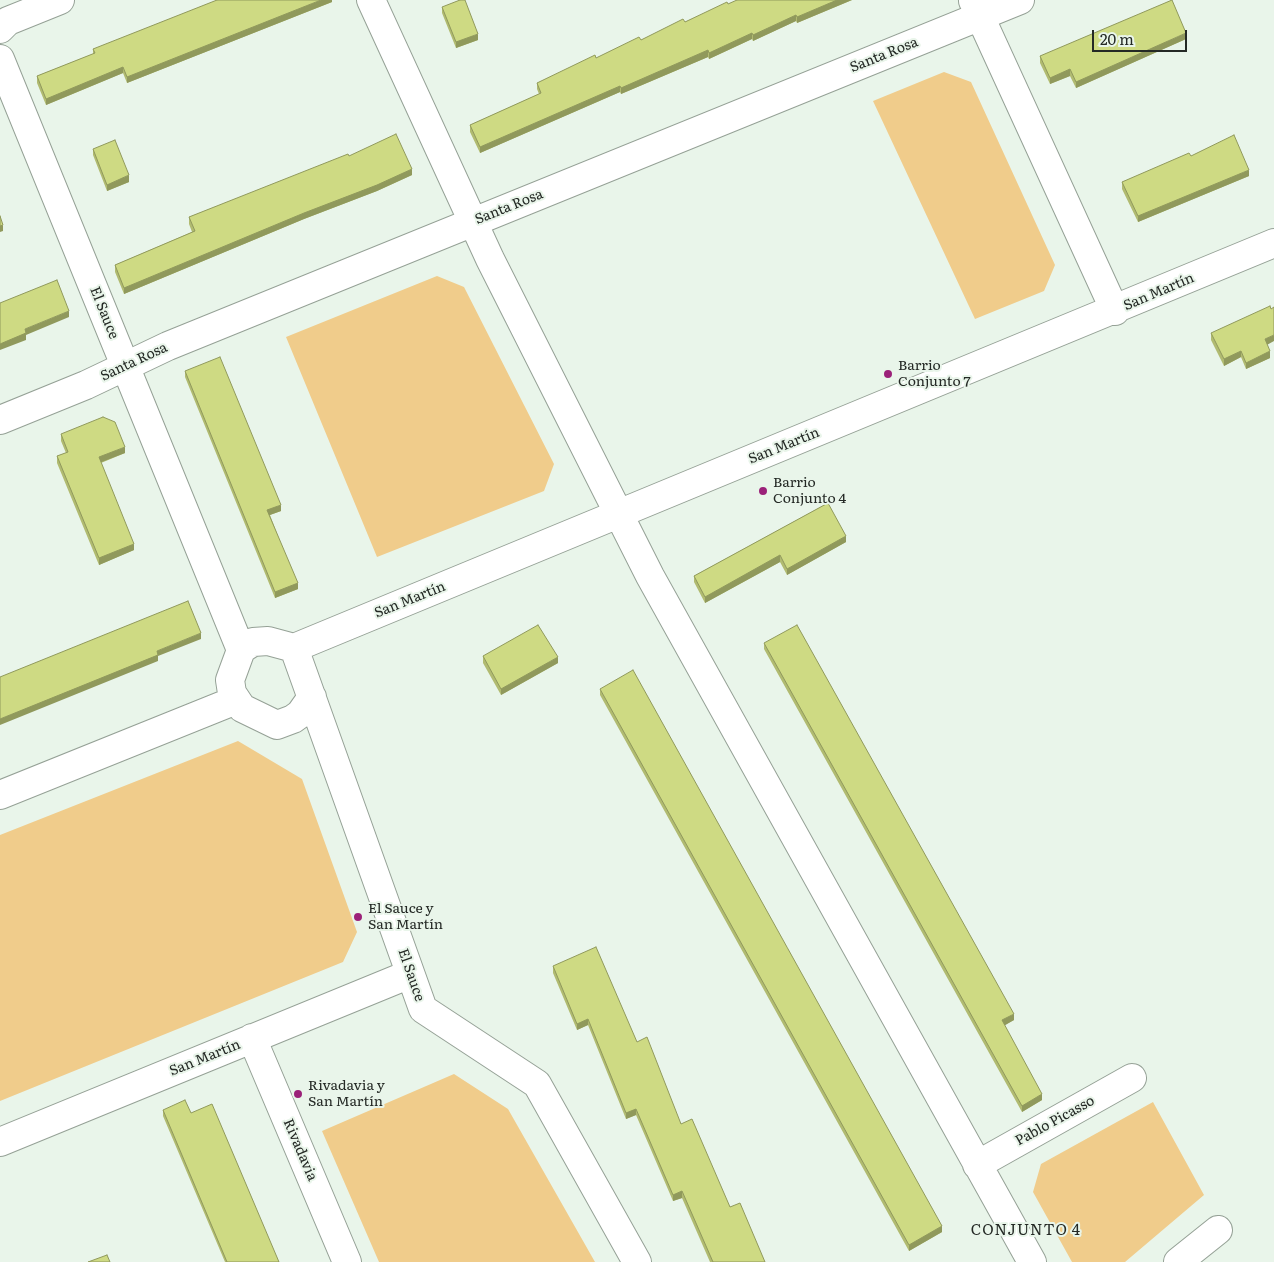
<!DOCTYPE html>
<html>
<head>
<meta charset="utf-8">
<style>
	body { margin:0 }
	#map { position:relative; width:1274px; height:1262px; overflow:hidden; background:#e9f5ea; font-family:Literata,serif }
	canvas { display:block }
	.scale { position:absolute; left:1092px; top:30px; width:95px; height:22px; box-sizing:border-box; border:2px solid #242925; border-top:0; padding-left:6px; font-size:15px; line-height:18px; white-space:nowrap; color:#242925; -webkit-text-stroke:4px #e9f5ea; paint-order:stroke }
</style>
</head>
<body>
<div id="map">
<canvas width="1274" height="1262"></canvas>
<div class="scale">20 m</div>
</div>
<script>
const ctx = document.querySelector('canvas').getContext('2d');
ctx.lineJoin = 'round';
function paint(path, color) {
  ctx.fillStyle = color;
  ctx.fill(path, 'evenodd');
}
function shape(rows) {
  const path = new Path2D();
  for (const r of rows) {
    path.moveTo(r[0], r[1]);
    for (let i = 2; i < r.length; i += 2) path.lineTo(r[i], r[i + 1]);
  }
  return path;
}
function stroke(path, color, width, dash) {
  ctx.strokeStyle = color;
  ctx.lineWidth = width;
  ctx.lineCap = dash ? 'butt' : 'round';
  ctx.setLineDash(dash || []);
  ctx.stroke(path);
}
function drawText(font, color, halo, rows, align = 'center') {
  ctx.font = font + ' Literata,serif';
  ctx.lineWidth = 4;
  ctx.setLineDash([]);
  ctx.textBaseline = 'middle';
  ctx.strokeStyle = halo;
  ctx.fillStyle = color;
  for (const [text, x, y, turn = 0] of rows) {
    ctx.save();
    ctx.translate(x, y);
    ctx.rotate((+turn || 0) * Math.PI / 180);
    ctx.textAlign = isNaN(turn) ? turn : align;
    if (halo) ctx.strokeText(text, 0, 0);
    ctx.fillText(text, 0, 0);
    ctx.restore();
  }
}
const green = shape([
	[944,72,971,82,1055,265,1044,291,975,319,873,101],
	[437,276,464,287,554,464,544,491,377,557,286,337],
	[238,741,302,779,357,932,343,962,0,1101,0,835],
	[454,1074,508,1109,595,1262,379,1262,322,1131],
	[1153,1102,1204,1195,1125,1262,1072,1262,1033,1192,1041,1164]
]);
const minor = shape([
	[371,0,490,259,650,576,1032,1262],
	[973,1,1115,311],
	[0,29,8,21,60,0],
	[0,59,241,650],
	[0,420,86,385,168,346,1020,0],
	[294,648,1274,243],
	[294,648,423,1009,537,1084,637,1262],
	[294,648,268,641,253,642,245,647,241,650,230,680,232,693,242,708,277,725,293,719,300,714,312,697],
	[0,795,236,700],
	[252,1038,347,1262],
	[0,1142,410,974],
	[977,1165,1132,1078],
	[1178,1262,1218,1230]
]);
const wall = shape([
	[332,0,332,2,127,83,123,73,46,105,37,83,37,76,93,54,93,49],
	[852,0,797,23,796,21,753,41,752,39,709,59,708,57,621,94,620,92,480,153,470,132,470,125,539,94,537,89,537,83,728,4],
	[442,7,478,40,456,48,442,13],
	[1186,39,1076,88,1070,76,1050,84,1040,63,1040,56],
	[93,149,129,182,107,191,93,155],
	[349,156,412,175,377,191,304,219,124,294,115,272,115,265,192,232,189,224,189,217],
	[1191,156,1249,176,1138,222,1122,189,1122,182],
	[1211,333,1267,344,1270,358,1246,369,1241,357,1224,366,1211,340],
	[185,371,281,511,270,515,298,589,275,598,185,377],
	[61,434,125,453,101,463,134,550,99,565,57,463,57,456,66,453,61,441],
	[828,503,846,542,787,575,780,562,705,603,694,582,694,576],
	[764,643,1014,1020,1004,1025,1042,1100,1022,1112,764,649],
	[483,656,558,663,501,695,483,663],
	[600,689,942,1232,909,1251,600,695],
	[553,966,637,1042,681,1124,730,1207,765,1262,710,1262,682,1198,673,1201,636,1115,626,1119,588,1025,577,1030,553,973],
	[163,1110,191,1113,279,1262,225,1262,163,1116]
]);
const shadedWall = shape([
	[321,0,332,0,332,2,127,83,127,77],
	[837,0,852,0,797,23,797,17],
	[796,15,796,21,753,41,753,35],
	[752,33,752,39,709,59,709,53],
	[1186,33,1186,39,1076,88,1076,82],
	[478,34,478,40,456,48,456,42],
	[708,50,708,57,621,94,621,88],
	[123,67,123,73,46,105,46,99],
	[1070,69,1070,76,1050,84,1050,78],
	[620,86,620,92,480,153,480,147],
	[412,169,412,175,377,191,304,219,124,294,124,288,304,213],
	[1249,170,1249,176,1138,222,1138,216],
	[129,175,129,182,107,191,107,185],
	[3,225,3,231,0,232,0,226],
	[69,311,69,317,26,335,26,340,0,350,0,344,25,329],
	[1274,335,1274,341,1265,346,1265,339],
	[1241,351,1241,357,1224,366,1224,359],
	[1270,351,1270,358,1246,369,1246,363],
	[125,447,125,453,99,463,99,457],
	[281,505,281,511,267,516,267,510],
	[846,536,846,542,787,575,787,569],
	[134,544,134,550,99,565,99,558],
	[780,555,780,562,705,603,705,597],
	[298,583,298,589,275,598,275,592],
	[201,633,201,639,158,656,158,661,0,725,0,719,157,651],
	[558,657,558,663,501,695,501,689],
	[1014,1014,1014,1020,1002,1027,1002,1020],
	[588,1019,588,1025,577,1030,577,1024],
	[1042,1094,1042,1100,1022,1112,1022,1106],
	[636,1109,636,1115,626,1119,626,1113],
	[682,1191,682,1198,673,1201,673,1195],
	[942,1226,942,1232,909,1251,909,1245]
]);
const building = shape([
	[217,0,321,0,127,77,123,67,46,99,37,76,95,53,93,49,217,0],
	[460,0,465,0,478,34,456,42,442,7,460,0],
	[737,0,837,0,797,17,796,15,753,35,752,33,709,53,708,50,621,88,620,86,480,147,470,125,541,93,537,83,595,55,596,58,639,37,641,40,683,19,685,22,727,2,728,4,737,0],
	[1172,0,1186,33,1076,82,1070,69,1050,78,1040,56,1172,0],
	[396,134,412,169,377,185,304,213,124,288,115,265,195,231,189,217,348,154,349,156,396,134],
	[1234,135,1249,170,1138,216,1122,182,1189,153,1191,156,1234,135],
	[115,140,129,175,107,185,93,149,115,140],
	[0,216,3,225,0,226,0,216],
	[57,280,69,311,25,329,26,333,0,344,0,303,57,280],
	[1270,306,1271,309,1274,307,1274,335,1265,339,1270,351,1246,363,1241,351,1224,359,1211,333,1270,306],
	[220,357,281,505,267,510,298,583,275,592,185,371,220,357],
	[103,417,115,422,125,447,99,457,134,544,99,558,57,456,68,452,61,434,103,417],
	[828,503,846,536,787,569,780,555,705,597,694,576,828,503],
	[188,601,201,633,157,651,158,655,0,719,0,677,188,601],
	[538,625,558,657,501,689,483,656,538,625],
	[797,625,1014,1014,1002,1020,1042,1094,1022,1106,764,643,797,625],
	[633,670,942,1226,909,1245,600,689,633,670],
	[596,947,637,1042,647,1037,681,1124,692,1119,730,1207,740,1203,765,1262,713,1262,682,1191,673,1195,636,1109,626,1113,588,1019,577,1024,553,966,596,947],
	[185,1100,191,1113,212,1104,279,1262,227,1262,163,1110,185,1100],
	[107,1255,110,1262,88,1262,107,1255]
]);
const markers = [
	[888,374,5,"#9b2179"],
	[763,491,5,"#9b2179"],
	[358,917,5,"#9b2179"],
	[298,1094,5,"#9b2179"]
];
const streetNames = [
	["Santa Rosa",884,55,-22],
	["Santa Rosa",509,207,-22],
	["San Martín",1159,292,-23],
	["El Sauce",104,313,68],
	["Santa Rosa",134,362,-25],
	["San Martín",784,446,-22],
	["San Martín",410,600,-22],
	["El Sauce",411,975,71],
	["San Martín",205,1058,-22],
	["Pablo Picasso",1055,1121,-29],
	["Rivadavia",300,1150,67]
];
const poiNames = [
	["Barrio",898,366],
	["Conjunto 7",898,382],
	["Barrio",773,483],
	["Conjunto 4",773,499],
	["El Sauce y",368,909],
	["San Martín",368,925],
	["Rivadavia y",308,1086],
	["San Martín",308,1102]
];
const neighbourhoodNames = [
	["CONJUNTO 4",1026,1231]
];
paint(green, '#f0cc8b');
stroke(minor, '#95a196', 30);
stroke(minor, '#fff', 28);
paint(wall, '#b1bb71');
paint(shadedWall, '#90995c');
paint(building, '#ceda83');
stroke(building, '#90995c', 1);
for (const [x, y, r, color] of markers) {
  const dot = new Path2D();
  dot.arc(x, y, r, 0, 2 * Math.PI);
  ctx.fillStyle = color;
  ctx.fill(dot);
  stroke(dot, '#e9f5ea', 2);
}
drawText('14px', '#242925', '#e9f5ea', streetNames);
drawText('14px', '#242925', '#e9f5ea', poiNames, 'left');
ctx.letterSpacing = '1px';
drawText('15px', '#242925', '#e9f5ea', neighbourhoodNames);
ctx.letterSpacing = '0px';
</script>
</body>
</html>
